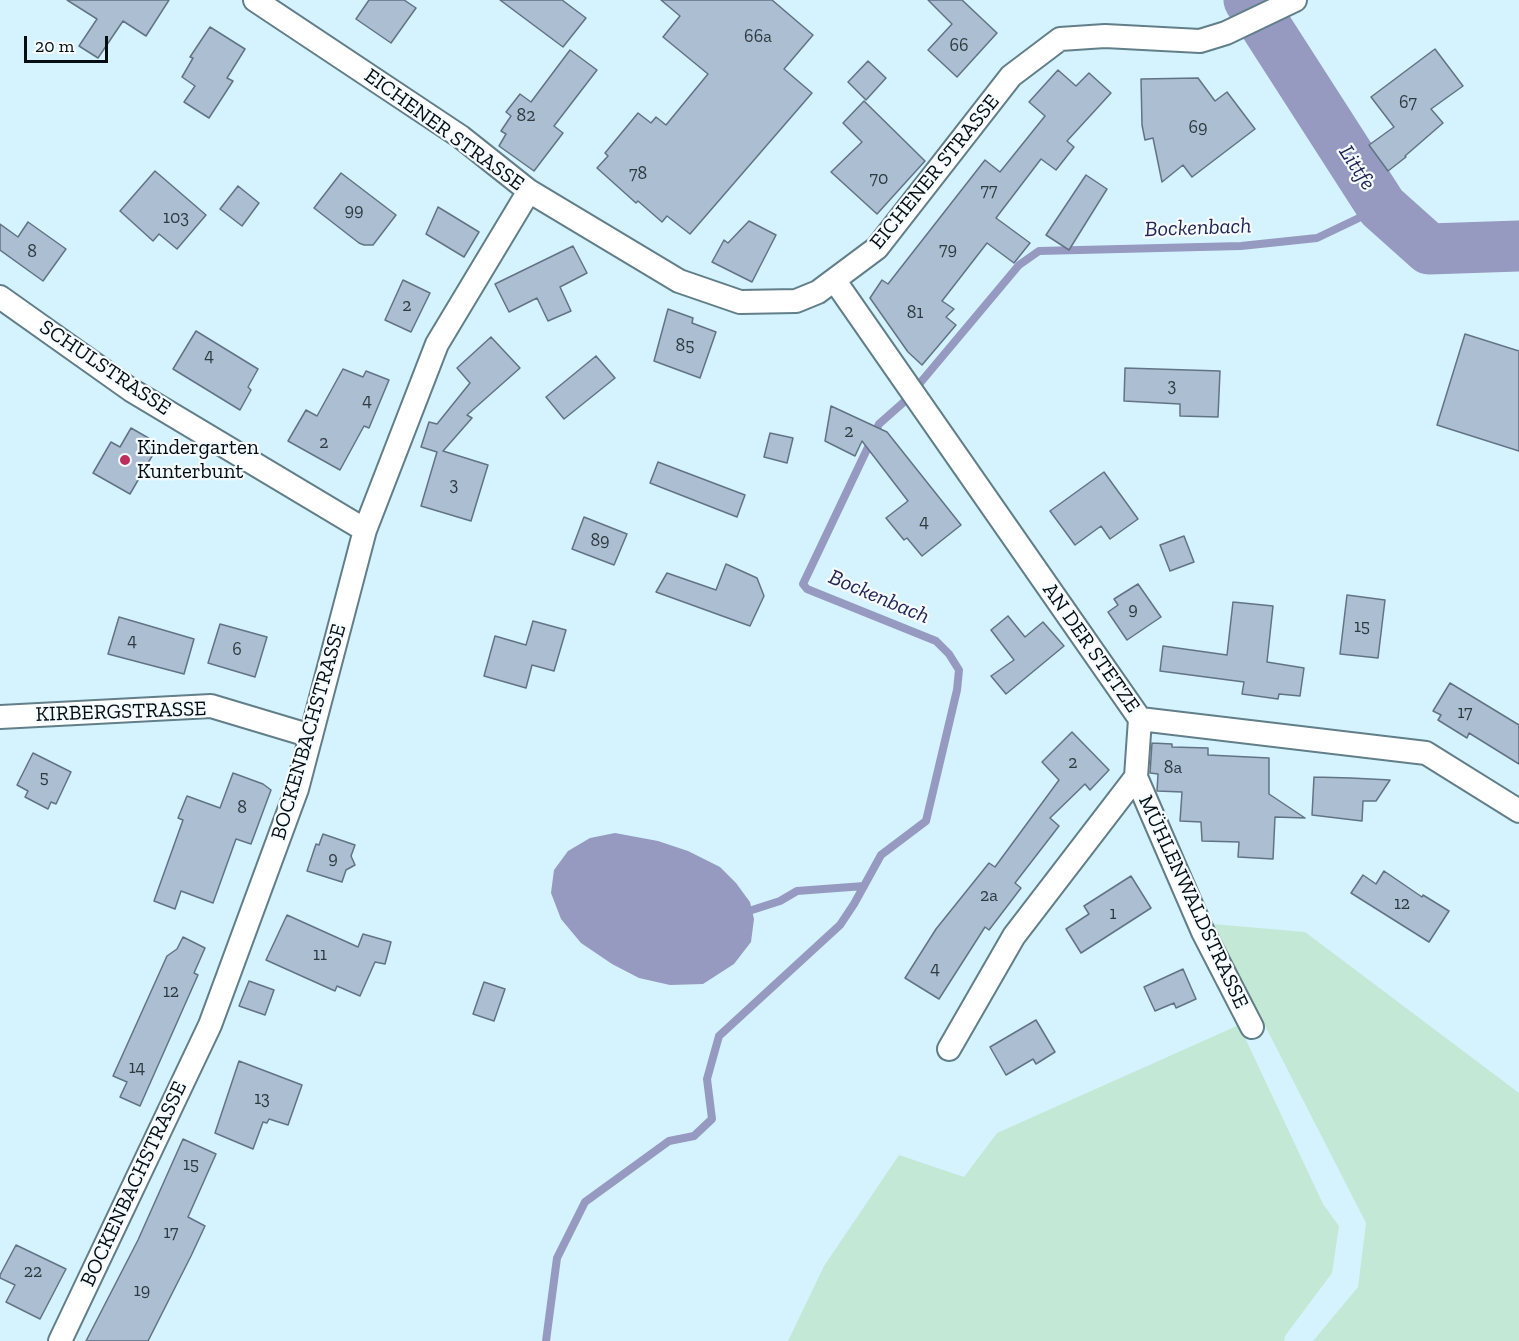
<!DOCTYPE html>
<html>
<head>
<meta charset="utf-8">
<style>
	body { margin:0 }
	#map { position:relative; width:1519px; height:1341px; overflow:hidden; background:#d4f3fe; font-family:"Zilla Slab",serif }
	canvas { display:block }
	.scale { position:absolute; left:24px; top:36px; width:84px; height:27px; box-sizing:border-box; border:3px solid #040e12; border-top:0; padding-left:8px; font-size:18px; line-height:21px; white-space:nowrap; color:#040e12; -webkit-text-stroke:4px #f5fbfe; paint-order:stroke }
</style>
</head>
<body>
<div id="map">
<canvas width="1519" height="1341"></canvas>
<div class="scale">20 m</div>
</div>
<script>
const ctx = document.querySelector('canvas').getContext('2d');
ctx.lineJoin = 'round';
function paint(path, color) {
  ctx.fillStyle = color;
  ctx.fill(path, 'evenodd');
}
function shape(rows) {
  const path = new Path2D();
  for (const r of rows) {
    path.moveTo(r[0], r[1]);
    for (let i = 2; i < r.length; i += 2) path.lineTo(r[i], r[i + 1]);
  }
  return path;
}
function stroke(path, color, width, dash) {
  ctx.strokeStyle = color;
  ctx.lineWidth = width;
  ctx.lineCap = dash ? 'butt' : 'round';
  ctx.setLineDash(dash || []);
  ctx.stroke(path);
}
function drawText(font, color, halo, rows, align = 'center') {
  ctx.font = font + ' "Zilla Slab",serif';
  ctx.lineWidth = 4.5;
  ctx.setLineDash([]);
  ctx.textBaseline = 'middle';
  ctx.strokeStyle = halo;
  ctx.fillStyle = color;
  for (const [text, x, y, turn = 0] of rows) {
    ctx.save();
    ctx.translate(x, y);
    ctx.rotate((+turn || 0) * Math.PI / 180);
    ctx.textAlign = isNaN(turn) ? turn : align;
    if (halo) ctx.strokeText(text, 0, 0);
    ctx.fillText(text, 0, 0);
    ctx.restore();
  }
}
const green = shape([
	[1213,924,1305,932,1519,1093,1519,1341,1313,1341,1358,1287,1366,1223],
	[1239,1025,1323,1204,1339,1226,1332,1273,1285,1336,1284,1341,788,1341,824,1266,899,1155,964,1177,997,1133]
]);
const water = shape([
	[615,833,658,841,688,851,720,867,736,883,750,902,754,919,751,942,734,964,703,984,670,985,639,978,612,964,581,943,561,919,551,893,554,870,568,851,590,838]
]);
const stream = shape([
	[752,910,780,901,797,891,864,886],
	[546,1341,557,1258,585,1202,669,1141,694,1136,712,1119,707,1079,719,1036,840,925,854,904,881,855,926,821,957,690,959,670,949,654,936,641,807,589,803,584,879,424,905,401,1019,265,1039,251,1241,246,1317,238,1382,207]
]);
const river = shape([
	[1249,0,1382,207,1429,249,1519,246]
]);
const building = shape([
	[67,0,169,0,146,36,123,21,98,58,79,46,97,19,67,0],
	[369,0,404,0,416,8,391,43,356,19,369,0],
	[500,0,562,0,586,18,563,47,500,0],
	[661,0,772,0,813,35,784,69,812,93,690,234,667,216,662,222,638,201,636,203,597,168,608,156,605,153,638,113,651,123,656,117,666,125,708,74,663,37,680,16,661,0],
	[928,0,962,0,997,33,957,77,928,50,952,24,928,0],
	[210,27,245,49,227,78,233,81,209,118,184,102,195,86,182,77,193,58,190,57,210,27],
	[1435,49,1463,86,1431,109,1443,123,1405,156,1406,157,1388,171,1369,145,1394,127,1371,97,1435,49],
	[570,50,597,70,554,126,563,133,534,171,499,146,506,134,501,131,511,116,506,112,520,94,531,102,570,50],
	[868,61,886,78,866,100,848,82,868,61],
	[1058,70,1076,86,1089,73,1111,93,1067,141,1074,147,1056,170,1041,159,996,218,1030,243,1014,263,987,243,942,301,954,309,946,317,956,325,922,365,908,352,870,298,882,280,888,284,985,160,1000,172,1045,116,1029,102,1058,70],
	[1198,78,1215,101,1227,92,1255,129,1192,177,1183,165,1162,182,1153,138,1145,140,1142,125,1141,79,1198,78],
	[864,101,925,161,877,214,831,172,862,142,843,123,864,101],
	[155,171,206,215,177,249,159,234,153,241,120,211,155,171],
	[341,173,396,215,373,245,364,245,359,243,314,208,341,173],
	[1086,175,1107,189,1069,250,1046,235,1086,175],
	[238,186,259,203,242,226,220,209,238,186],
	[438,207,479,232,464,257,426,234,438,207],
	[749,221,776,235,752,282,712,262,724,240,728,243,749,221],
	[28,222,66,249,43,281,0,250,0,224,18,237,28,222],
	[573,246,587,273,560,287,571,311,548,321,537,298,509,312,495,284,573,246],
	[403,280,430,293,411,332,385,320,403,280],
	[668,309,693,318,692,323,716,332,700,378,654,361,668,309],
	[196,331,258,369,248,387,251,390,240,410,173,369,196,331],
	[1465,334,1519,351,1519,451,1437,425,1465,334],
	[491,337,520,368,467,415,472,418,443,451,488,465,471,521,421,506,437,452,421,447,429,422,437,424,470,383,457,368,491,337],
	[596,356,615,378,564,419,546,397,596,356],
	[1125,368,1220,371,1218,417,1180,416,1180,404,1124,401,1125,368],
	[343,369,363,377,366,371,389,380,369,428,364,426,340,470,288,441,306,410,317,416,343,369],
	[831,406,887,432,961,525,922,556,907,538,904,540,886,518,908,501,862,441,855,456,825,441,831,406],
	[131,428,159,444,130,494,93,473,111,442,120,447,131,428],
	[770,433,793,438,787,463,764,457,770,433],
	[658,462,745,495,737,517,650,483,658,462],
	[1104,472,1138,519,1110,539,1101,526,1075,545,1050,511,1104,472],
	[584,517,627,534,614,565,572,549,584,517],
	[1184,536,1194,562,1170,571,1160,545,1184,536],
	[726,564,757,578,764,596,750,626,656,592,667,573,716,590,726,564],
	[1138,584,1161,617,1127,640,1108,612,1118,605,1114,599,1138,584],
	[1347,595,1385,600,1378,658,1340,654,1347,595],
	[1233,602,1273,606,1267,662,1304,668,1300,696,1279,694,1278,699,1242,694,1244,682,1160,671,1163,646,1227,655,1233,602],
	[1008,616,1025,637,1043,622,1064,646,1006,694,991,676,1014,660,991,630,1008,616],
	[119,617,194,639,184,674,108,654,119,617],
	[533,621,566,630,554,671,532,665,526,688,484,676,495,636,526,645,533,621],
	[220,624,267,637,255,677,208,663,220,624],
	[1450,683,1519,725,1519,764,1469,733,1467,738,1438,720,1441,715,1433,711,1450,683],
	[1072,732,1109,770,1090,790,1085,784,1050,818,1059,826,1015,883,1021,888,989,930,985,927,939,999,905,978,936,929,989,863,995,867,1059,780,1042,762,1072,732],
	[1152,743,1172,744,1172,747,1208,748,1208,755,1269,758,1269,794,1305,818,1275,817,1273,859,1238,857,1239,842,1202,841,1201,822,1180,821,1182,792,1157,791,1158,774,1150,773,1152,743],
	[33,753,71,772,56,804,51,802,48,809,25,797,28,791,17,785,33,753],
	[233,773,263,784,271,790,251,844,236,839,213,903,181,891,175,909,154,901,183,820,178,818,187,796,220,808,233,773],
	[1314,777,1351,778,1390,780,1376,801,1363,801,1362,821,1312,815,1314,777],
	[323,834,355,845,351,856,355,865,346,870,342,882,307,871,316,844,319,845,323,834],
	[1384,871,1422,897,1423,895,1449,911,1429,942,1351,893,1363,875,1376,884,1384,871],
	[1131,876,1151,908,1081,953,1066,929,1089,914,1084,906,1131,876],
	[287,915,358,947,363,934,391,942,385,964,375,962,360,996,337,986,335,991,266,960,287,915],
	[183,937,205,948,194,973,198,975,140,1106,120,1097,127,1082,113,1076,167,956,177,949,183,937],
	[1183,969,1196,999,1176,1008,1174,1003,1155,1011,1144,987,1183,969],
	[249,981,274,990,265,1015,239,1006,249,981],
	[484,982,505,989,494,1021,473,1014,484,982],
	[1036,1020,1055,1052,1036,1064,1033,1059,1006,1075,990,1047,1036,1020],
	[239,1061,302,1085,288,1125,269,1119,267,1123,263,1122,253,1149,215,1133,239,1061],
	[183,1139,216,1154,188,1217,205,1226,191,1256,148,1341,86,1341,138,1240,183,1139],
	[16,1245,66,1269,40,1319,6,1302,15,1285,0,1278,0,1275,16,1245]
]);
const street = shape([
	[255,0,461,137,529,191,679,281,740,302,796,301,818,292,877,248,1011,76,1060,39,1105,36,1200,41,1226,33,1295,0],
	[835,281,1140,719,1426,753,1519,811],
	[0,297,131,390,365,530],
	[0,717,211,706,311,736],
	[1136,777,1203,932,1252,1027],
	[949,1049,1014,936,1136,777,1140,719],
	[60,1341,210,1025,297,789,365,530,437,344,529,191]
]);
const markers = [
	[125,460,6,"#bc2e5c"]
];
const numberNames = [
	["66a",758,37],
	["66",959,46],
	["67",1408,103],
	["82",526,116],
	["69",1198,128],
	["78",638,174],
	["70",879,179],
	["77",989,191],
	["99",354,211],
	["103",176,218],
	["79",948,250],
	["8",32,252],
	["2",407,306],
	["81",915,313],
	["85",685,346],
	["4",209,356],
	["3",1172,386],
	["4",367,401],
	["2",849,432],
	["2",324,443],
	["3",454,485],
	["4",924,522],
	["89",600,541],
	["9",1133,610],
	["15",1362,627],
	["4",132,641],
	["6",237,650],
	["17",1465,713],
	["2",1073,763],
	["8a",1173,768],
	["5",44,778],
	["8",242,808],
	["9",333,859],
	["2a",989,896],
	["12",1402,904],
	["1",1113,914],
	["11",320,955],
	["4",935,969],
	["12",171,992],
	["14",137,1068],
	["13",262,1099],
	["15",191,1165],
	["17",171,1233],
	["22",33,1272],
	["19",142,1291]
];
const streetNames = [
	["EICHENER STRASSE",444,130,36],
	["EICHENER STRASSE",935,172,-51],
	["SCHULSTRASSE",105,368,34],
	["AN DER STETZE",1091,648,55],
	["KIRBERGSTRASSE",121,712,-2],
	["BOCKENBACHSTRASSE",309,732,-74],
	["MÜHLENWALDSTRASSE",1193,902,65],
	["BOCKENBACHSTRASSE",134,1184,-65]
];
const poiNames = [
	["Kindergarten",137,448],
	["Kunterbunt",137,472]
];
const waterNames = [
	["Littfe",1357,168,57],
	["Bockenbach",1198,228,-2],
	["Bockenbach",879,597,23]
];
paint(green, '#c3e8d5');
paint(water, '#969ac1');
stroke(stream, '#969ac1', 8);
stroke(river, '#969ac1', 51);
paint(building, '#abbed2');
stroke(building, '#627386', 1.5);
stroke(street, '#627e88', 26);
stroke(street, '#fff', 22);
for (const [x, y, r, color] of markers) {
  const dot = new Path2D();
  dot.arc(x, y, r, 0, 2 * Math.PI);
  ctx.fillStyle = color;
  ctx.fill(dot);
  stroke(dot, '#f5fbfe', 2);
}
drawText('18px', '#2e3a42', null, numberNames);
drawText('21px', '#040e12', '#f5fbfe', streetNames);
drawText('21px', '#040e12', '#f5fbfe', poiNames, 'left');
drawText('italic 22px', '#242455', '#f5fbfe', waterNames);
</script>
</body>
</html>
